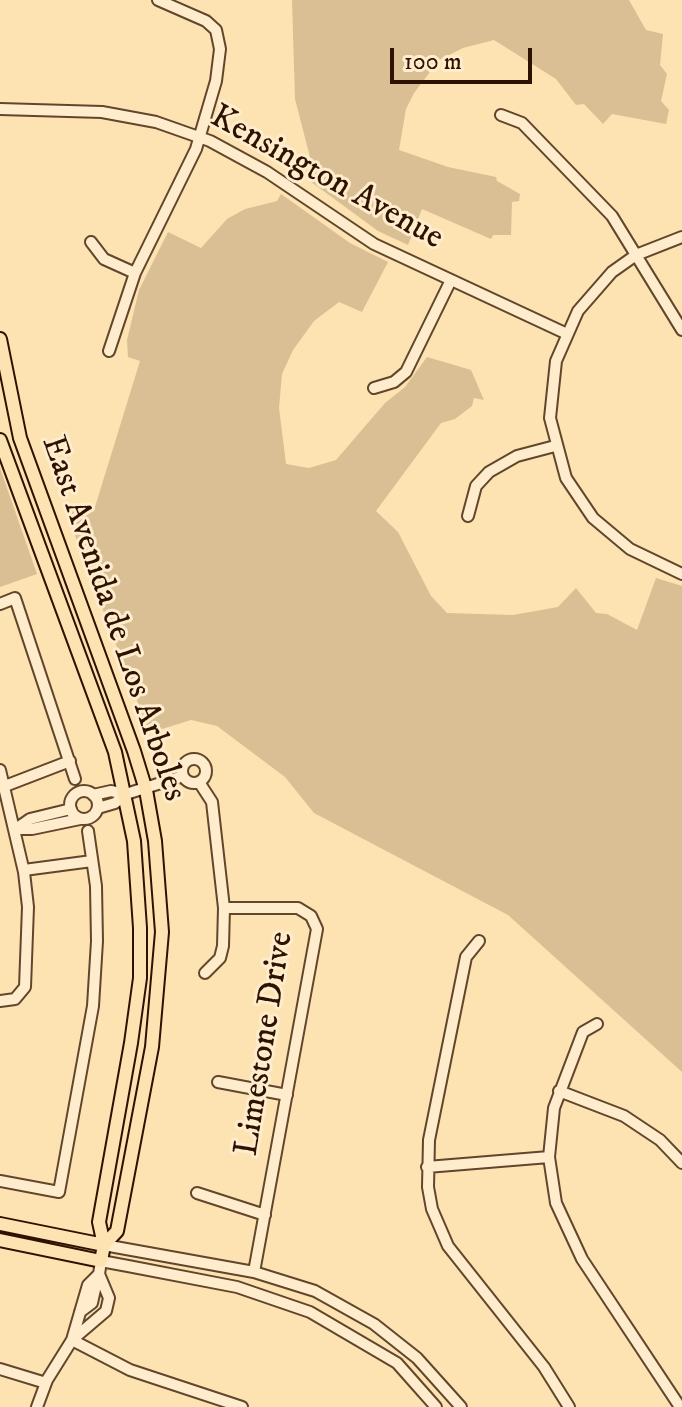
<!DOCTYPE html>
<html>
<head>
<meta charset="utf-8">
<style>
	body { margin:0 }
	#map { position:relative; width:682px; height:1407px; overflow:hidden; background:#fde2b2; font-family:"IM FELL DW Pica",serif }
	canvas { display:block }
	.scale { position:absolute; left:390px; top:48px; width:142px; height:36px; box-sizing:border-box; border:4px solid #2d1200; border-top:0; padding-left:10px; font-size:24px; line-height:28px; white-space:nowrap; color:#2d1200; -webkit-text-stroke:6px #feeccd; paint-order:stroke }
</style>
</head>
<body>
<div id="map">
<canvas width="682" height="1407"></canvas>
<div class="scale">100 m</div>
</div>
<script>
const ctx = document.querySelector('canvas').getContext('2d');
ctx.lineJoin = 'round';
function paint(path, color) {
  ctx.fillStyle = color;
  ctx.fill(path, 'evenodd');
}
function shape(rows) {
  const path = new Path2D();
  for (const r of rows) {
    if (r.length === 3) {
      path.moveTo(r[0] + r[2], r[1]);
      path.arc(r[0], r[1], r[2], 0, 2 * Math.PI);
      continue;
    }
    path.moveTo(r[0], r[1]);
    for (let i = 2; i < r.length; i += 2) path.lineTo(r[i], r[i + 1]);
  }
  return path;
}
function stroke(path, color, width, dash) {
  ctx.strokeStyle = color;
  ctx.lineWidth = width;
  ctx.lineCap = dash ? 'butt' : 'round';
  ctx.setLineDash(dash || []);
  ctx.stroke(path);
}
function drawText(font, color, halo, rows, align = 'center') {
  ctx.font = font + ' "IM FELL DW Pica",serif';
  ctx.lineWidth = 6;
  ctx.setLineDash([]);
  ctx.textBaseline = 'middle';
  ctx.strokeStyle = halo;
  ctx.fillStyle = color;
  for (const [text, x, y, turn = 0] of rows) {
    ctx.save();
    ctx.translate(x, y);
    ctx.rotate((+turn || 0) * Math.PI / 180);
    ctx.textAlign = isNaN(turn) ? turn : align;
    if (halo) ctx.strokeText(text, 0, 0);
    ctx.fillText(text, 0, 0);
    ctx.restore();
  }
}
const green = shape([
	[292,0,629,0,646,30,663,34,660,65,667,74,661,101,669,110,666,124,612,114,603,124,584,104,576,105,556,79,494,40,463,48,439,60,414,93,406,109,399,150,448,167,496,177,497,181,520,194,519,201,512,202,511,235,493,235,491,239,422,209,408,245,378,231,303,176,311,161,295,99],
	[281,194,350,243,388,262,362,312,339,302,314,321,293,350,282,374,279,408,286,464,309,468,336,460,385,403,405,387,427,357,471,370,484,400,474,398,472,406,455,419,441,423,376,511,398,532,431,596,447,613,513,615,558,607,576,588,596,613,607,614,637,630,656,578,682,586,682,1072,508,915,314,813,285,777,217,726,191,720,149,733,63,503,95,507,140,361,128,357,127,340,139,290,168,232,201,248,227,219,245,209,277,201],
	[0,468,37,574,0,587]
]);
const minor = shape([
	[0,109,102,112,156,122,210,141,267,172,374,244,565,333],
	[501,115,522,123,612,216,682,330],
	[682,237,636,255,612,272,578,311,556,361,550,418,566,478,593,518,630,549,682,574],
	[91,242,104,259,135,273],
	[109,351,135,273,196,149,216,81,220,49,216,30,206,21,158,0],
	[374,388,394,382,406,372,451,280],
	[468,516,476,486,489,472,517,456,555,446],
	[0,604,15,598,75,779],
	[194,771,12],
	[0,770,24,872,28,907,25,987,15,999,0,1001],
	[199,782,212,802,224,908,223,946,220,958,205,973],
	[5,786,70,761],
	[84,805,14],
	[93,795,111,791,126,794,183,776],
	[98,808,115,803,126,794],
	[17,828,30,819,71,809],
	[15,829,32,829,80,819],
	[24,870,92,861],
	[224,908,298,908,311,916,317,929,254,1272],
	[479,941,466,957,429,1140,428,1187,432,1209,448,1246,544,1367,569,1407],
	[597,1024,583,1032,554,1108,549,1157,556,1203,582,1259,680,1407],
	[218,1082,287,1095],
	[559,1091,624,1116,660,1140,682,1163],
	[427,1167,549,1157],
	[0,1181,59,1192,93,1006,97,941,96,886,88,831],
	[197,1193,265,1215],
	[104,1245,254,1272,315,1291,374,1324,417,1358,461,1407],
	[80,1312,92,1303,98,1276],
	[72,1340,88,1285,99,1274,101,1261,128,1266,237,1287,310,1312,397,1363,436,1407],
	[72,1340,130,1370,242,1407],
	[0,1369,46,1383],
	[37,1407,47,1380,72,1340,106,1311,109,1298,99,1274]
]);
const major = shape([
	[0,339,20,438,134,751,146,790,155,841,162,932,152,1047,117,1231,104,1245],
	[0,440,115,752,134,841,140,928,140,978,131,1043,99,1222,104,1245,101,1261,0,1240],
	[0,1224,104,1245]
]);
const streetNames = [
	["Kensington Avenue",326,179,29],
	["East Avenida de Los Arboles",112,619,71],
	["Limestone Drive",266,1044,-81]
];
paint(green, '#dabf94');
stroke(minor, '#61462c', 14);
stroke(major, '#2d1200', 16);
stroke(minor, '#feeccd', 10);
stroke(major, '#fde2b2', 12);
drawText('34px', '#2d1200', '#feeccd', streetNames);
</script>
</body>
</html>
